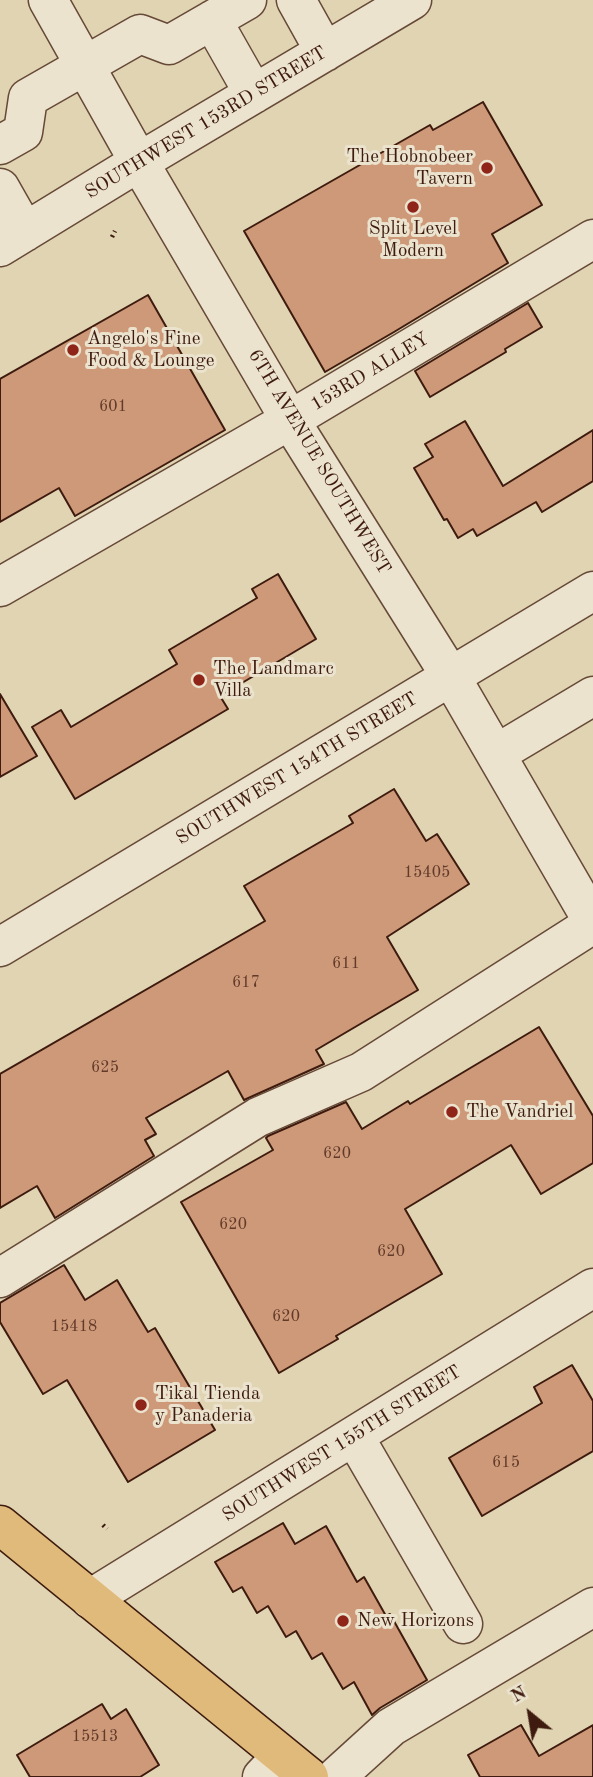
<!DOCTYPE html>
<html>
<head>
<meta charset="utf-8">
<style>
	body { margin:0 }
	#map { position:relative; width:593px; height:1777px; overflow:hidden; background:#e0d4b3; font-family:"Old Standard TT",serif }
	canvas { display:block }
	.north { position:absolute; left:495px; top:1679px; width:70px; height:70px; -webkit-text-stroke:5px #ebe3ce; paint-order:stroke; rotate:330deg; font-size:19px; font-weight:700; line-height:28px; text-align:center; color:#3e1b0e }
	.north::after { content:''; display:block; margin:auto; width:24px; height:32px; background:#3e1b0e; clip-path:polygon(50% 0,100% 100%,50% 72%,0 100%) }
</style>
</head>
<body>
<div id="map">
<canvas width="593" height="1777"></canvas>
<div class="north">N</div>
</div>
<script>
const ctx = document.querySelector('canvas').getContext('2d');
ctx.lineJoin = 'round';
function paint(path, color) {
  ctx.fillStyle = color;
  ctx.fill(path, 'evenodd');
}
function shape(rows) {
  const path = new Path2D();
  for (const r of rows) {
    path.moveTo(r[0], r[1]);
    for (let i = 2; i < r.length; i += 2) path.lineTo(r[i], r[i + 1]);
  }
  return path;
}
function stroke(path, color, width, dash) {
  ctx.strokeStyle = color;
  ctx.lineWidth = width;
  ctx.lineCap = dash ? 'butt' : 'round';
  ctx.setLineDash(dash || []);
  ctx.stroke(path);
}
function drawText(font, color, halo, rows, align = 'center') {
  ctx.font = font + ' "Old Standard TT",serif';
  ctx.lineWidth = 6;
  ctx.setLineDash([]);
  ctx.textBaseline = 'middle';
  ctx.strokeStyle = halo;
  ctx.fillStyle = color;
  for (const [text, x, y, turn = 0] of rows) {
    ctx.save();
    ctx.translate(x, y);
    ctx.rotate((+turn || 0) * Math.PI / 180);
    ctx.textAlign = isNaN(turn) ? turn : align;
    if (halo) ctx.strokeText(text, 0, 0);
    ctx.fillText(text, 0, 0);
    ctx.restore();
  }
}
const building = shape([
	[483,102,542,205,492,234,508,263,394,332,325,372,244,231,430,125,433,130,483,102],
	[148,295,225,430,75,516,59,488,0,522,0,379,148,295],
	[528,303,542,327,505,349,506,352,430,397,415,371,528,303],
	[465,421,503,486,593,430,593,481,542,512,536,502,477,536,473,529,458,538,447,519,444,520,414,468,433,457,425,444,465,421],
	[278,574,316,639,220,696,228,709,75,799,32,727,61,710,71,727,177,664,169,650,257,598,252,589,278,574],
	[0,694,37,756,0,777,0,694],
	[394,789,426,841,437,834,469,884,387,937,418,990,316,1050,324,1064,244,1100,228,1071,146,1118,156,1134,145,1140,154,1156,55,1218,37,1186,0,1208,0,1074,265,921,244,886,353,823,349,816,394,789],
	[539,1027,593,1116,593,1163,541,1194,511,1145,405,1209,442,1274,336,1336,338,1339,279,1373,181,1202,273,1150,266,1138,268,1136,346,1102,362,1129,408,1101,410,1104,539,1027],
	[64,1265,85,1300,117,1280,148,1332,155,1328,215,1430,128,1482,67,1380,43,1394,0,1322,0,1303,64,1265],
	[572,1365,593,1401,593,1451,482,1516,449,1458,542,1403,534,1387,572,1365],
	[283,1523,295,1544,326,1526,357,1582,364,1577,386,1616,390,1614,427,1680,380,1708,372,1715,354,1682,343,1689,322,1653,312,1659,296,1631,286,1637,268,1606,257,1613,242,1587,233,1592,215,1562,283,1523],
	[102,1704,111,1719,126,1709,159,1765,140,1777,30,1777,17,1755,102,1704],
	[521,1725,539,1756,593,1725,593,1777,480,1777,468,1755,521,1725]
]);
const path = shape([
	[112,237,115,231],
	[103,1525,107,1529]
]);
const minor = shape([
	[48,0,139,162,290,420,451,677,593,922],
	[296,0,325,52],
	[212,20,254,94],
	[0,145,23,132,28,98,140,34,169,45,247,0],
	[0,188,25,232],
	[0,247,139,162,412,0],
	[0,587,290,420,593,239],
	[496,754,593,696],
	[0,947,593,591],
	[0,1278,258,1117,361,1072,593,924],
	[354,1436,463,1624],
	[90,1599,593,1288],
	[262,1777,282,1756],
	[336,1777,391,1727,593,1607]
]);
const major = shape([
	[0,1525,309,1777]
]);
const markers = [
	[487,168,7,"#8f2418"],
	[413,207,7,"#8f2418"],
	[73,350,7,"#8f2418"],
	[199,680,7,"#8f2418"],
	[452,1112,7,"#8f2418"],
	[141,1405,7,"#8f2418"],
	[343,1621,7,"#8f2418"]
];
const numberNames = [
	["601",113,407],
	["15405",427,873],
	["611",346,964],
	["617",246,983],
	["625",105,1068],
	["620",337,1154],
	["620",233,1225],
	["620",391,1252],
	["620",286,1317],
	["15418",74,1327],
	["615",506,1463],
	["15513",95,1737]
];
const streetNames = [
	["SOUTHWEST 153RD STREET",206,123,-31],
	["153RD ALLEY",370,372,-31],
	["6TH AVENUE SOUTHWEST",319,462,59],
	["SOUTHWEST 154TH STREET",297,769,-31],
	["SOUTHWEST 155TH STREET",342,1444,-32]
];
const poiNames = [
	["The Hobnobeer",473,157,"right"],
	["Tavern",473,179,"right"],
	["Split Level",413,229,"center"],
	["Modern",413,251,"center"],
	["Angelo's Fine",87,339],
	["Food & Lounge",87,361],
	["The Landmarc",213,669],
	["Villa",213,691],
	["The Vandriel",466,1112],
	["Tikal Tienda",155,1394],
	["y Panaderia",155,1416],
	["New Horizons",357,1621]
];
paint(building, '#cd9979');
stroke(building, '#3e1b0e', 2);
stroke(minor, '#664937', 41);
stroke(major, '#3e1b0e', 41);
stroke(path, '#3e1b0e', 4.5, [2, 3.5]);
stroke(minor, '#ebe3ce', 38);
stroke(major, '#e0ba7a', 38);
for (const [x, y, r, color] of markers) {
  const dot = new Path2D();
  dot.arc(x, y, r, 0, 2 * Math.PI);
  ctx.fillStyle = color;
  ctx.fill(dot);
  stroke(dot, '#ebe3ce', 2.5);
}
drawText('16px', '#623a29', null, numberNames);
drawText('19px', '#3e1b0e', '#ebe3ce', streetNames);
drawText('19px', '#3e1b0e', '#ebe3ce', poiNames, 'left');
</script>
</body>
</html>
